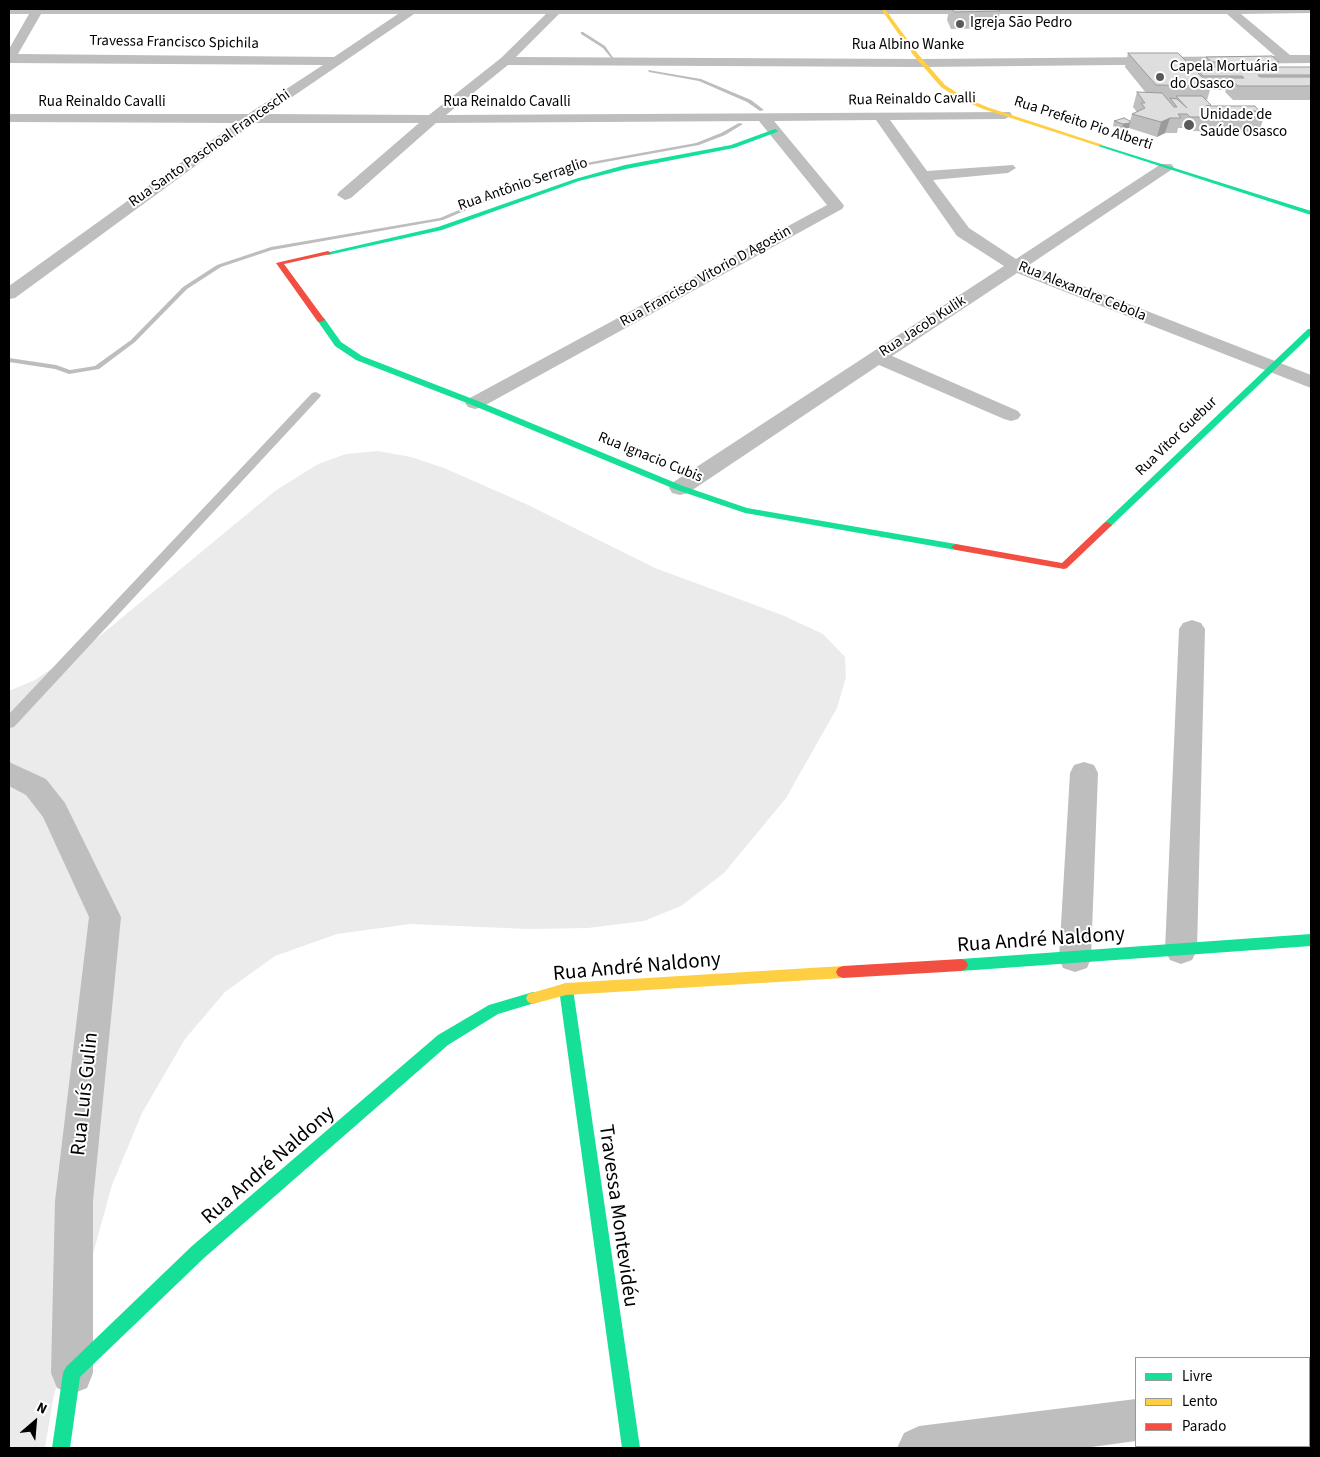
<!DOCTYPE html>
<html>
<head>
<meta charset="utf-8">
<style>
	body { margin:0 }
	#map { position:relative; width:1320px; height:1457px; overflow:hidden; background:#fff; font-family:"Source Sans 3",sans-serif }
	canvas { display:block }
	.frame { position:absolute; inset:0; border:10px solid #000; pointer-events:none }
	.legend { position:absolute; left:1135px; top:1357px; width:175px; height:90px; box-sizing:border-box; background:#fff; border:1px solid #999; margin:0; padding:6px 9px; list-style:none; font-size:15px; color:#000 }
	.legend li { display:flex; align-items:center; gap:10px; height:25px }
	.legend b { width:25px; border:1px solid #999 }
	.north { position:absolute; left:10px; top:1397px; width:50px; height:50px; -webkit-text-stroke:4px #fff; paint-order:stroke; rotate:27deg; font-size:14px; font-weight:700; line-height:20px; text-align:center; color:#000 }
	.north::after { content:''; display:block; margin:auto; width:18px; height:22px; background:#000; clip-path:polygon(50% 0,100% 100%,50% 72%,0 100%) }
</style>
</head>
<body>
<div id="map">
<canvas width="1320" height="1457"></canvas>
<div class="frame"></div>
<ul class="legend">
<li><b style="height:6px;background:#16e098"></b>Livre</li>
<li><b style="height:6px;background:#ffcf43"></b>Lento</li>
<li><b style="height:6px;background:#f24e42"></b>Parado</li>
</ul>
<div class="north">N</div>
</div>
<script>
const ctx = document.querySelector('canvas').getContext('2d');
ctx.lineJoin = 'round';
function paint(path, color) {
  ctx.fillStyle = color;
  ctx.fill(path, 'evenodd');
}
function shape(rows) {
  const path = new Path2D();
  for (const r of rows) {
    path.moveTo(r[0], r[1]);
    for (let i = 2; i < r.length; i += 2) path.lineTo(r[i], r[i + 1]);
  }
  return path;
}
function stroke(path, color, width, dash) {
  ctx.strokeStyle = color;
  ctx.lineWidth = width;
  ctx.lineCap = dash ? 'butt' : 'round';
  ctx.setLineDash(dash || []);
  ctx.stroke(path);
}
function drawText(font, color, halo, rows, align = 'center') {
  ctx.font = font + ' "Source Sans 3",sans-serif';
  ctx.lineWidth = 4;
  ctx.setLineDash([]);
  ctx.textBaseline = 'middle';
  ctx.strokeStyle = halo;
  ctx.fillStyle = color;
  for (const [text, x, y, turn = 0] of rows) {
    ctx.save();
    ctx.translate(x, y);
    ctx.rotate((+turn || 0) * Math.PI / 180);
    ctx.textAlign = isNaN(turn) ? turn : align;
    if (halo) ctx.strokeText(text, 0, 0);
    ctx.fillText(text, 0, 0);
    ctx.restore();
  }
}
const green = shape([
	[378,451,411,457,444,468,526,504,655,568,782,615,823,634,845,657,846,677,837,708,786,798,724,873,681,906,644,921,588,928,529,929,410,924,337,934,275,956,225,992,185,1039,142,1113,112,1185,53,1399,45,1448,9,1448,9,691,35,680,101,635,275,491,318,464,346,454]
]);
const stream = shape([
	[581,32,583,32,605,46,614,59,612,59,603,48,581,34,581,32],
	[648,70,701,79,751,100,764,110,760,111,747,102,699,81,649,72,648,70],
	[739,123,743,124,725,135,699,145,561,170,443,220,272,250,221,267,187,289,135,342,99,369,69,374,55,369,9,362,9,358,56,365,70,370,95,366,131,340,183,287,217,265,271,247,440,218,558,168,696,143,721,133,739,123]
]);
const lane = shape([
	[316,392,321,395,320,397,14,727,9,728,9,714,312,393,316,392]
]);
const street = shape([
	[9,9,1311,9,1311,13,1241,14,1290,55,1311,55,1311,63,923,67,508,65,446,115,1010,112,1012,115,1005,119,890,120,927,171,1013,165,1016,168,1008,173,933,180,969,228,1016,259,1161,164,1171,164,1174,167,1171,170,1029,265,1311,375,1311,388,1017,273,892,356,1018,411,1021,415,1018,419,1011,421,1004,419,879,365,688,493,680,495,672,493,669,488,672,483,1004,266,957,236,876,120,774,121,842,203,844,206,842,209,482,407,475,409,468,407,465,403,468,399,827,205,759,121,436,123,351,198,345,200,337,195,339,192,419,123,254,123,15,298,9,299,9,286,236,123,9,122,9,114,248,114,323,65,9,63,9,49,29,14,9,14,9,9],
	[41,14,398,14,334,57,18,54,41,14],
	[414,14,546,14,501,58,429,115,267,114,414,14],
	[559,14,1227,14,1275,56,923,59,516,57,559,14],
	[1192,620,1201,623,1205,629,1197,950,1192,960,1181,964,1170,960,1165,950,1179,629,1183,623,1192,620],
	[9,762,46,779,65,803,121,917,93,1201,93,1373,87,1388,72,1394,57,1388,51,1373,55,1201,89,917,43,817,26,795,9,786,9,762],
	[1084,762,1094,765,1098,773,1091,958,1087,968,1075,972,1063,968,1059,958,1070,773,1074,765,1084,762],
	[1311,1375,1311,1417,1309,1418,1309,1376,1311,1375],
	[1136,1399,1136,1441,1084,1448,897,1448,904,1433,919,1426,1136,1399]
]);
const fast = shape([
	[775,129,778,131,777,132,734,148,626,169,579,181,442,230,328,255,325,253,438,227,575,179,625,165,731,145,775,129],
	[1098,144,1311,211,1311,215,1098,146,1098,144],
	[318,318,324,318,341,342,362,356,478,401,683,486,747,508,956,544,961,547,956,550,745,513,677,490,472,405,356,360,335,346,317,320,318,318],
	[1308,329,1311,329,1311,335,1110,527,1104,527,1104,523,1308,329],
	[1311,934,1311,946,961,971,956,969,954,965,956,961,961,959,1311,934],
	[566,983,571,985,573,989,640,1448,622,1448,559,989,561,985,566,983],
	[533,992,538,994,540,998,538,1002,498,1014,448,1045,204,1258,80,1377,70,1448,52,1448,63,1373,66,1367,192,1246,438,1035,489,1005,533,992]
]);
const slow = shape([
	[881,9,885,9,918,54,945,85,962,96,987,107,1103,145,1098,146,983,109,958,98,941,87,914,56,881,9],
	[843,966,848,968,850,972,848,976,843,978,566,995,533,1004,528,1002,526,998,528,994,566,983,843,966]
]);
const jam = shape([
	[328,251,331,253,330,254,284,264,325,320,321,322,318,322,276,263,328,251],
	[1107,522,1112,525,1110,527,1067,568,1064,569,956,550,951,547,956,544,1062,563,1104,523,1107,522],
	[961,959,966,961,968,965,966,969,961,971,843,978,838,976,836,972,838,968,843,966,961,959]
]);
const wall = shape([
	[949,9,998,9,1000,11,997,28,951,29,947,20],
	[1128,53,1194,69,1195,67,1203,67,1206,57,1279,62,1278,67,1311,67,1311,100,1233,100,1225,92,1226,90,1210,90,1207,100,1206,100,1210,106,1259,111,1258,112,1264,117,1259,132,1186,131,1183,128,1178,128,1177,133,1165,133,1157,137,1129,128,1122,129,1113,126,1114,121,1130,121,1132,114,1137,112,1133,107,1137,92,1146,93,1125,67]
]);
const shadedWall = shape([
	[1170,118,1165,133,1157,137,1161,122],
	[1130,123,1129,128,1122,129,1123,124]
]);
const building = shape([
	[952,9,998,9,1000,11,954,12,952,9],
	[1128,53,1178,53,1211,86,1156,85,1128,53],
	[1272,56,1279,62,1244,63,1249,67,1311,67,1311,75,1258,75,1260,77,1311,77,1311,86,1238,86,1230,78,1244,78,1242,76,1203,76,1195,67,1234,67,1230,62,1212,62,1206,57,1272,56],
	[1137,92,1162,93,1174,107,1177,107,1170,98,1177,99,1187,108,1176,96,1202,96,1211,105,1206,106,1255,106,1259,111,1249,111,1260,112,1264,117,1190,117,1187,114,1178,114,1181,118,1170,118,1161,122,1132,114,1145,108,1141,103,1145,103,1137,92],
	[1124,118,1130,121,1130,123,1123,124,1114,121,1124,118]
]);
const markers = [
	[960,24,5,"#595959"],
	[1160,77,5,"#595959"],
	[1189,125,6,"#595959"]
];
const farPoinames = [
	["Igreja São Pedro",970,24],
	["Capela Mortuária",1170,68],
	["do Osasco",1170,85],
	["Unidade de",1200,116],
	["Saúde Osasco",1200,133]
];
const farStreetnames = [
	["Travessa Francisco Spichila",174,43,1],
	["Rua Albino Wanke",908,46],
	["Rua Reinaldo Cavalli",912,100,-1],
	["Rua Reinaldo Cavalli",102,103],
	["Rua Reinaldo Cavalli",507,103],
	["Rua Prefeito Pio Alberti",1083,124,18],
	["Rua Santo Paschoal Franceschi",210,149,-35],
	["Rua Antônio Serraglio",523,185,-19],
	["Rua Francisco Vitorio D Agostin",706,277,-29],
	["Rua Alexandre Cebola",1082,292,22],
	["Rua Jacob Kulik",923,327,-33],
	["Rua Vitor Guebur",1177,437,-44],
	["Rua Ignacio Cubis",650,458,22]
];
const nearStreetnames = [
	["Rua André Naldony",1041,941,-4],
	["Rua André Naldony",637,968,-5],
	["Rua Luís Gulin",86,1094,-84],
	["Rua André Naldony",269,1166,-41],
	["Travessa Montevidéu",617,1216,82]
];
paint(green, '#ebebeb');
paint(stream, '#bdbdbd');
paint(lane, '#bebebe');
paint(street, '#bebebe');
paint(fast, '#16e098');
paint(slow, '#ffcf43');
paint(jam, '#f24e42');
paint(wall, '#bfbfbf');
paint(shadedWall, '#9b9b9b');
paint(building, '#dedede');
stroke(building, '#9b9b9b', 1);
for (const [x, y, r, color] of markers) {
  const dot = new Path2D();
  dot.arc(x, y, r, 0, 2 * Math.PI);
  ctx.fillStyle = color;
  ctx.fill(dot);
  stroke(dot, '#fff', 2);
}
drawText('15px', '#000', '#fff', farPoinames, 'left');
drawText('15px', '#000', '#fff', farStreetnames);
drawText('21px', '#000', '#fff', nearStreetnames);
</script>
</body>
</html>
